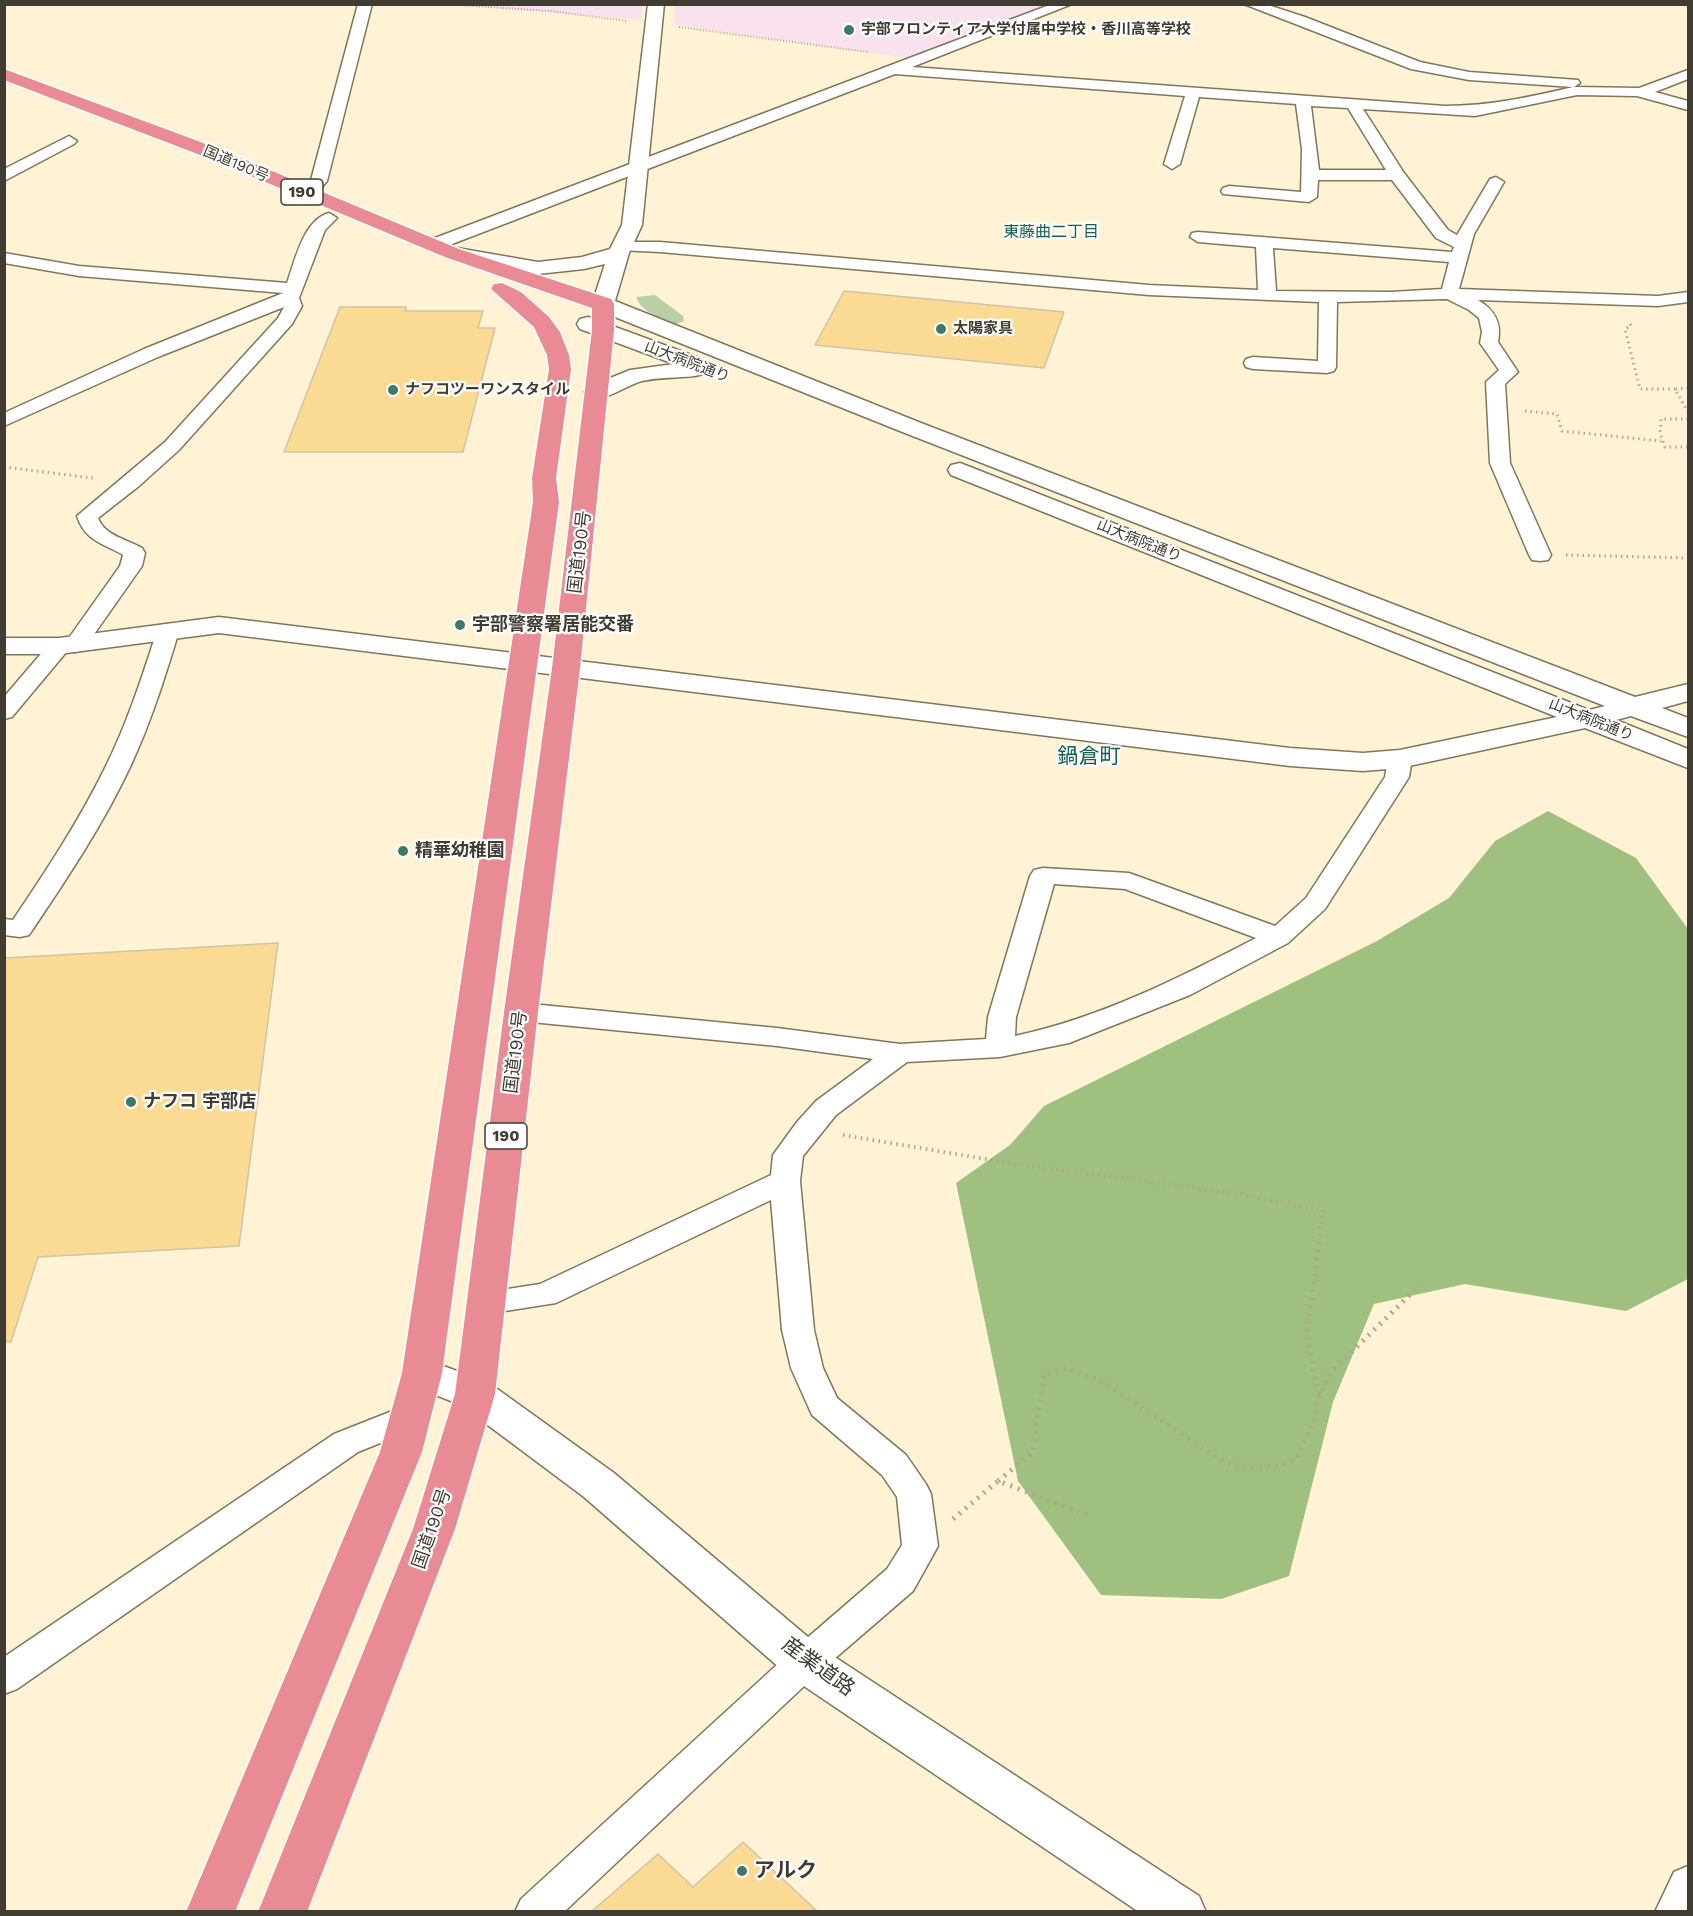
<!DOCTYPE html>
<meta charset="utf-8">
<style>
body{margin:0}
#map{position:relative;width:1693px;height:1916px;overflow:hidden;background:#fff2d5;font-family:"Work Sans",sans-serif}
canvas{display:block}
.frame{position:absolute;inset:0;border:6px solid #413c31;pointer-events:none}
</style>
<div id="map">
<canvas width="1693" height="1916"></canvas>
<div class="frame"></div>
</div>
<script>
const c = document.querySelector('canvas').getContext('2d');
c.lineJoin = 'round';
function fillPath(path, color) { c.fillStyle = color; c.fill(path, 'evenodd'); }
function strokePath(path, color, width, dash) { c.strokeStyle = color; c.lineWidth = width; c.lineCap = dash ? 'butt' : 'round'; c.setLineDash(dash || []); c.stroke(path); }
function drawText(font, color, halo, rows, align = 'center') {
  c.font = font + ' "Work Sans","Noto Sans JP",sans-serif'; c.lineWidth = 4.5; c.setLineDash([]); c.textBaseline = 'middle'; c.strokeStyle = halo; c.fillStyle = color; for (const [text, x, y, turn = 0] of rows) {
    c.save(); c.translate(x, y); c.rotate((+turn || 0) * Math.PI / 180); c.textAlign = isNaN(turn) ? turn : align; if (halo) c.strokeText(text, 0, 0); c.fillText(text, 0, 0); c.restore();
  }
}
fillPath(new Path2D(`
 M675,4H1041L1045,7L908,58L674,25Z
 M454,5H643L641,20Z`), '#f9e2ed');
fillPath(new Path2D(`
 M655,295L683,316L684,321L676,324C661,318 642,313 636,297Z`), '#bacfa7');
fillPath(new Path2D(`
 M1548,811L1636,858L1688,929V1279L1626,1311L1465,1284L1374,1304L1333,1402L1289,1576L1221,1599L1101,1595L1018,1481L956,1183L1010,1145L1044,1106L1377,941L1449,898L1495,841Z`), '#9fc07e');
const building = new Path2D(`
 M844,291L1064,312L1044,368L815,345Z
 M340,307H406L405,311H483L478,328H495L463,452H284Z
 M278,943L239,1246L38,1257L11,1342L4,1341V958Z
 M743,1842L817,1911H592L658,1854L693,1887Z`);
fillPath(building, '#fbdb93');
strokePath(building, '#d0c3a7', 1.5);
const minor = new Path2D(`
 M358,4H372L327,181L314,197H302L300,194L311,180Z
 M1052,4H1072L912,67L1445,106C1489,106 1530,97 1573,87L1469,80L1411,69L1244,4H1265L1305,17L1420,62L1469,72L1578,80L1580,83L1574,87L1639,88L1688,70V79L1655,92L1688,101V110L1637,96L1577,95L1475,116L1363,109L1404,173L1448,230L1457,235L1490,179L1496,177L1504,182L1474,234L1459,289L1658,296L1688,292V302L1658,306L1478,300C1495,310 1502,323 1498,342L1518,372L1505,384L1510,463L1551,555L1548,560L1540,561L1532,560L1529,555L1490,463L1486,382L1499,370L1480,343L1482,332L1479,318L1469,310L1447,299L1337,302L1336,367L1334,371L1327,373L1253,369L1246,367L1244,363L1246,359L1253,357L1318,361L1319,302L1149,295L660,252L617,250L614,246L617,242H660L1149,285L1258,290L1256,247L1198,242L1190,237L1192,233L1198,232L1452,252L1454,247L1436,238L1392,180H1318L1317,197L1309,202L1223,194L1221,191L1223,188L1229,186L1301,192L1302,149L1296,104L1199,97L1180,164L1172,169L1164,164L1185,96L895,74L439,249H427L424,245L427,241ZM1311,106L1348,108L1386,170H1319ZM1273,248L1449,262L1442,289L1391,292L1276,291Z
 M69,136L77,141L74,144L4,181V169Z
 M329,213L337,218L325,230L299,298L302,306L292,324L179,450L139,486L98,518C105,536 126,539 142,548L145,553L142,566L83,650L75,652L68,650L12,717L4,719V697L51,642L59,640L66,642L120,566L123,555C103,543 85,541 77,516L165,442L278,318L284,307L158,357L4,426V413L144,349L283,293L79,276L4,263V253L79,266L287,283C295,261 303,220 329,213Z
 M168,624L176,626L179,631C165,677 151,722 131,765C103,825 66,880 29,935L20,937L4,935V919L13,920C46,871 79,821 105,768C127,724 142,677 157,631L160,626Z
 M1400,752L1409,754L1412,759L1409,777L1325,909L1288,943L1190,995L1069,1043L1000,1057L907,1062L836,1115L803,1156L800,1181L814,1330L823,1368L837,1398L906,1455L926,1484L931,1494L938,1546L913,1591L818,1673L564,1912H515L521,1899L792,1651L887,1569L902,1545L897,1497L882,1475L812,1415L791,1368L782,1330L771,1200L556,1303L486,1314L475,1310L470,1302L475,1294L540,1284L771,1175L773,1155L797,1122L816,1101L873,1059L777,1046L521,1021L511,1018L507,1012L511,1006L521,1003L777,1028L900,1044L986,1039L988,1017L1030,876L1034,870L1043,868L1129,873L1275,926L1306,898L1385,777L1388,759L1391,754ZM1054,884L1125,889L1256,938C1179,978 1100,1018 1015,1036L1016,1017Z
 M410,1404L422,1408L427,1417L422,1426L358,1452L17,1689L4,1694V1657L334,1434Z
 M1688,1866V1912H1655L1674,1872Z`);
const tertiary = new Path2D(`
 M648,4H664L642,225L629,253L615,301L921,423L1635,697L1688,684V701L1662,708L1688,718V737L1631,716L1616,720L1688,749V768L1585,728L1400,768L1363,771L1290,766L219,633L59,654H4V638H59L219,617L1290,748L1363,753L1400,750L1557,717L951,475L948,470L951,465L960,463L1589,710L1605,706L905,433L595,309L592,304L605,264L584,269L538,274L450,258L447,254L450,250L457,248L538,262L582,257L610,249L622,225Z
 M588,317L697,357L700,363L706,369L703,374L695,376C678,378 659,377 642,381C624,386 607,402 588,397L584,392L588,387L630,370L674,364L580,329L577,324L580,319Z
 M422,1358L489,1383L614,1473L821,1648L1199,1896L1206,1912H1139L789,1676L584,1497L461,1405L408,1384L402,1373L408,1362Z`);
const trunk = new Path2D(`
 M4,69L222,150L459,249L611,299L614,304V330L580,668L538,1012L495,1394L455,1529L307,1912H258L413,1529L455,1394L504,1012L552,668L592,330V308L445,257L208,158L4,80Z
 M502,283L521,292L549,317L560,332L569,355L571,369L556,478L559,502L442,1373L422,1452L235,1912H186L380,1452L402,1373L533,502L532,478L549,369L547,355L534,327L491,289L494,284Z`);
strokePath(minor, '#81765c', 3);
strokePath(tertiary, '#81765c', 3);
strokePath(trunk, '#fff', 3);
strokePath(new Path2D(`
 M443,4L551,11L627,21
 M679,27L868,52`), '#b0a691', 2, [1, 2]);
strokePath(new Path2D(`
 M1630,324L1631,326L1625,329L1640,389H1675
 M1688,388L1675,389L1688,412
 M1525,411L1557,414L1562,431L1661,441
 M1688,419H1661L1660,433L1665,447H1688
 M4,467L93,478
 M1566,555L1688,558`), '#b0a691', 3, [1.5, 4]);
strokePath(new Path2D(`
 M843,1135L1008,1163L1233,1193L1323,1210L1321,1228`), '#b0a691', 4, [1.5, 4.5]);
strokePath(new Path2D(`
 M1320,1394L1313,1370L1307,1332L1321,1226
 M998,1481L1032,1453L1044,1374L1067,1368L1105,1383L1219,1459L1243,1468L1280,1466L1297,1458L1314,1419L1320,1394L1331,1372L1420,1285
 M953,1519L998,1481L1092,1517`), '#b0a691', 5, [2, 6]);
fillPath(minor, '#fff');
fillPath(tertiary, '#fff');
fillPath(trunk, '#e88b94');
for (const [x, y, r, color] of [
 [849,30,6,"#3d7964"],
 [941,329,6,"#3d7964"],
 [393,390,6,"#3d7964"],
 [460,625,6,"#3d7964"],
 [403,851,6,"#3d7964"],
 [131,1102,6,"#3d7964"],
 [742,1871,6,"#3d7964"]
]) { const dot = new Path2D(); dot.arc(x, y, r, 0, 2 * Math.PI); c.fillStyle = color; c.fill(dot); strokePath(dot, '#fff', 2); }
drawText('bold 15px', '#413c31', '#fff', [
 ["宇部フロンティア大学付属中学校・香川高等学校",861,30],
 ["太陽家具",953,329],
 ["ナフコツーワンスタイル",405,390]
], 'left');
drawText('15px', '#413c31', '#fff', [
 ["国道190号",236,164,23],
 ["山大病院通り",687,362,21],
 ["山大病院通り",1139,541,22],
 ["山大病院通り",1591,720,22]
]);
for (const [x, y, w] of [
 [302,192,42],
 [506,1136,42]
]) { const box = new Path2D(); box.roundRect(x - w / 2, y - 13, w, 26, 4.5); c.fillStyle = '#fff'; c.fill(box); strokePath(box, '#413c31', 1.5); }
drawText('bold 16px', '#413c31', null, [
 ["190",302,192],
 ["190",506,1136]
]);
drawText('16px', '#15614b', '#fff', [
 ["東藤曲二丁目",1051,232]
]);
drawText('18px', '#413c31', '#fff', [
 ["国道190号",580,552,-83],
 ["国道190号",516,1052,-83],
 ["国道190号",432,1529,-71]
]);
drawText('bold 18px', '#413c31', '#fff', [
 ["宇部警察署居能交番",472,625],
 ["精華幼稚園",415,851],
 ["ナフコ 宇部店",143,1102]
], 'left');
drawText('21px', '#15614b', '#fff', [
 ["鍋倉町",1089,757]
]);
drawText('21px', '#413c31', '#fff', [
 ["産業道路",818,1667,36]
]);
drawText('bold 21px', '#413c31', '#fff', [
 ["アルク",754,1871]
], 'left');
</script>
